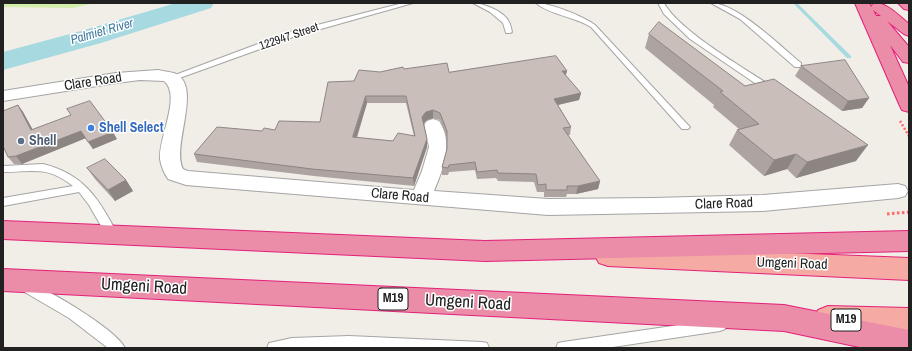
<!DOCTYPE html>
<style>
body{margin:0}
#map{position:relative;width:912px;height:351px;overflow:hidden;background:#f1ede7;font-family:"Archivo Narrow",sans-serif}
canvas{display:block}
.frame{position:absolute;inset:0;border:4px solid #212121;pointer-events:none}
</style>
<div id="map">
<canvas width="912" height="351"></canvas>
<div class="frame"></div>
</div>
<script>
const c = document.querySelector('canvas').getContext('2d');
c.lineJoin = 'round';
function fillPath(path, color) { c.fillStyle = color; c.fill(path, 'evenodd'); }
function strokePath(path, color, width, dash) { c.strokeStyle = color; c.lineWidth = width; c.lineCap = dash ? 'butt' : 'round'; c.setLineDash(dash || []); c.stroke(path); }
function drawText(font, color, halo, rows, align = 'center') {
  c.font = font + ' "Archivo Narrow",sans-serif'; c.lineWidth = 3; c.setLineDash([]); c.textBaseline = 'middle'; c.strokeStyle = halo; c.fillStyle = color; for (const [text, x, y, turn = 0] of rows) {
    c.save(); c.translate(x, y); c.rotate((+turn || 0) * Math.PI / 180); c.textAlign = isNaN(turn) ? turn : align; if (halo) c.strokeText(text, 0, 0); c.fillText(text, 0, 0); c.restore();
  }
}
fillPath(new Path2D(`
 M3,3H94L73,8L3,7Z`), '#d3edab');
fillPath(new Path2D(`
 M793,3H797L851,56V58H847Z`), '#a6dae0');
fillPath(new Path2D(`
 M176,3H214L211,8L101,43L3,70V52L81,31Z`), '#a6dae0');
const service = new Path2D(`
 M403,3H413L296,36L174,80H171L167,78L290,32Z
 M473,3C483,3 505,12 509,22C511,25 511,29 512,32L510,33H506L503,23L490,12Z
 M536,3C550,3 583,16 595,25L688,125L690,127L688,129H682L591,27C575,17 548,14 536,3Z
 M658,3H664C679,31 746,69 774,88L775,90L774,92H768L690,39L664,14Z
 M711,3C737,3 780,46 801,63V67H795L740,19Z
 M43,164C84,174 99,199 118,235L116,238L112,239L108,238L89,205L79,192L3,206V198L73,186C46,165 34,172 3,172V166Z
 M25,281C46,288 116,329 125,348H108L69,318L21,290L19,286L21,282Z
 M720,319L725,321L727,325L725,329L720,331L606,348H556L558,343L563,342Z
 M349,336L482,342L487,343L489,348H267L269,343L292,338Z`);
const minor = new Path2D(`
 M158,70C163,71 169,72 174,73C204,85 171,145 183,169L188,171L414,190L422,171L429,147L424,125L427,121L433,119L439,121C454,143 443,169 434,191L548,199L654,198L763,195L898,184L905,186L908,191L905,196L898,198L763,211L548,215L186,185L168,179C164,173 161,166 160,159C158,139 182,95 164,81L140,80L116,83L3,101V91L116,73Z`);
const trunk = new Path2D(`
 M608,246L909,258V280L608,266L599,263L595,256L599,249Z
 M828,306L909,308V334L828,332L818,328L814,319L818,310Z`);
const motorway = new Path2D(`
 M855,3H869L871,7L873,4C886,1 899,16 909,24V36L904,34L887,21L909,47V63L903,62L890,45L909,87V112L902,110L900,106ZM873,10L881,16H876Z
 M898,3H909V10L904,9Z
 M3,221L485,241L909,231V251L485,261L3,239Z
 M3,269L784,305L909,330V348H864L784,331L3,291Z`);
strokePath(service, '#a5a5a5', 2);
strokePath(minor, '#a5a5a5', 2);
strokePath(trunk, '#e32079', 2);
strokePath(motorway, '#e32079', 2);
strokePath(new Path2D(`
 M900,121L909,136`), '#ff6a6b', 2.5, [2, 2]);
strokePath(new Path2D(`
 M887,214L909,212`), '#ff6a6b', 3, [2.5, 2.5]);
fillPath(service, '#fff');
fillPath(minor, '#fff');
fillPath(trunk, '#f5aba3');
fillPath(motorway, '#eb8ca8');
fillPath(new Path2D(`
 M649,34L745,86L856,161L796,178L787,169L764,176L729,145L737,130L739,129L713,107L714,105L645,48Z
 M801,66L869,98L862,108L842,111L795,76Z
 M404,69L449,72L566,76L581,93L579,100L558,105L571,127L570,135H567L600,181L598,189L576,194H567L566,197H544V192H537L534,182L498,181L496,178L477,179L475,170L449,172L448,175H442V167L447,149V137L440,120L433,118L427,120L424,123L427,139V147L414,186L314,176L197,162L194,154L262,131L275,130L320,122L354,81L380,72ZM367,103H406L414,136L393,141L357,138Z
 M18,105L23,112L33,130L117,139L93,149L86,138L22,164H14L8,157Z
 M87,168L126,180L133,191L115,201L95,179Z`), '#ada3a0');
fillPath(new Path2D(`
 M562,71H567L565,78Z
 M581,93L579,100L553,106L554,99Z
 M366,96L367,103L354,145L353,137Z
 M869,98L862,108L842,111L848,101Z
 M18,105L23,112L37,138L31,130Z
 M433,110V118L427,120L423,124L422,117L426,112Z
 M81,131L86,138L22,164L16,156Z
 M113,132L117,139L93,149L88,142Z
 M427,139V147L414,186L413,178Z
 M868,145L856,161L796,178L807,162Z
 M796,154L787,169L764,176L774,160Z
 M126,180L133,191L115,201L108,190Z
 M600,181L598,189L576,194L578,186Z`), '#8d8582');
const building = new Path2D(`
 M659,22L745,86L774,79L868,145L807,162L796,154L774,160L737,130L759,124L720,92L723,91L649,34Z
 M556,56L567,71H562L581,93L554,99L571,127L563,128L600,181L578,186H567V190H546V184L538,185L536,174L498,173L497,170L477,172L475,162L449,165L448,168L442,167L447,149V131L440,113L433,110L426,112L422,117L427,139L413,178L312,169L194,154L217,127L262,131L264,128L275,130L279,121L320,122L328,82L354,81L359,70L380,72L403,67L404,69L447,63L449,72ZM366,96H406L415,136L398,133L393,141L353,137Z
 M845,60L869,98L848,101L801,66Z
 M90,101L113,132L88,142L81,131L16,156L8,157L3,146V111L18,105L31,130L71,115L67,109Z
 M105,159L126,180L108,190L87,168Z`);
fillPath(building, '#c9beba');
strokePath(building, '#8d8582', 1);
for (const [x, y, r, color] of [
 [91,128,4,"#3f7fe0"],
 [21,141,4,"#5c6f8a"]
]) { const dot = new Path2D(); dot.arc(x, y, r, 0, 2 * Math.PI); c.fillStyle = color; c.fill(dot); strokePath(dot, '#fff', 1.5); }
drawText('12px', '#212121', '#fff', [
 ["122947 Street",289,37,-19]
]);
drawText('italic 13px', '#40799c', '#fff', [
 ["Palmiet River",102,32,-16]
]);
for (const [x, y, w] of [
 [393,299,30],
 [846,320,30]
]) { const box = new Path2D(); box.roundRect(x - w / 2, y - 11, w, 22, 3); c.fillStyle = '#fff'; c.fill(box); strokePath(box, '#212121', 1); }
drawText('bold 13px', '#212121', null, [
 ["M19",393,299],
 ["M19",846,320]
]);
drawText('14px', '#212121', '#fff', [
 ["Clare Road",93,82,-9],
 ["Clare Road",400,196,5],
 ["Clare Road",724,204,-2],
 ["Umgeni Road",792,264,2]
]);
drawText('bold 14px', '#366cbe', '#fff', [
 ["Shell Select",99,128]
], 'left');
drawText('bold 14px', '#4e5e75', '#fff', [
 ["Shell",29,141]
], 'left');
drawText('17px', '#212121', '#fff', [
 ["Umgeni Road",144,287,3],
 ["Umgeni Road",468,303,3]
]);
</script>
